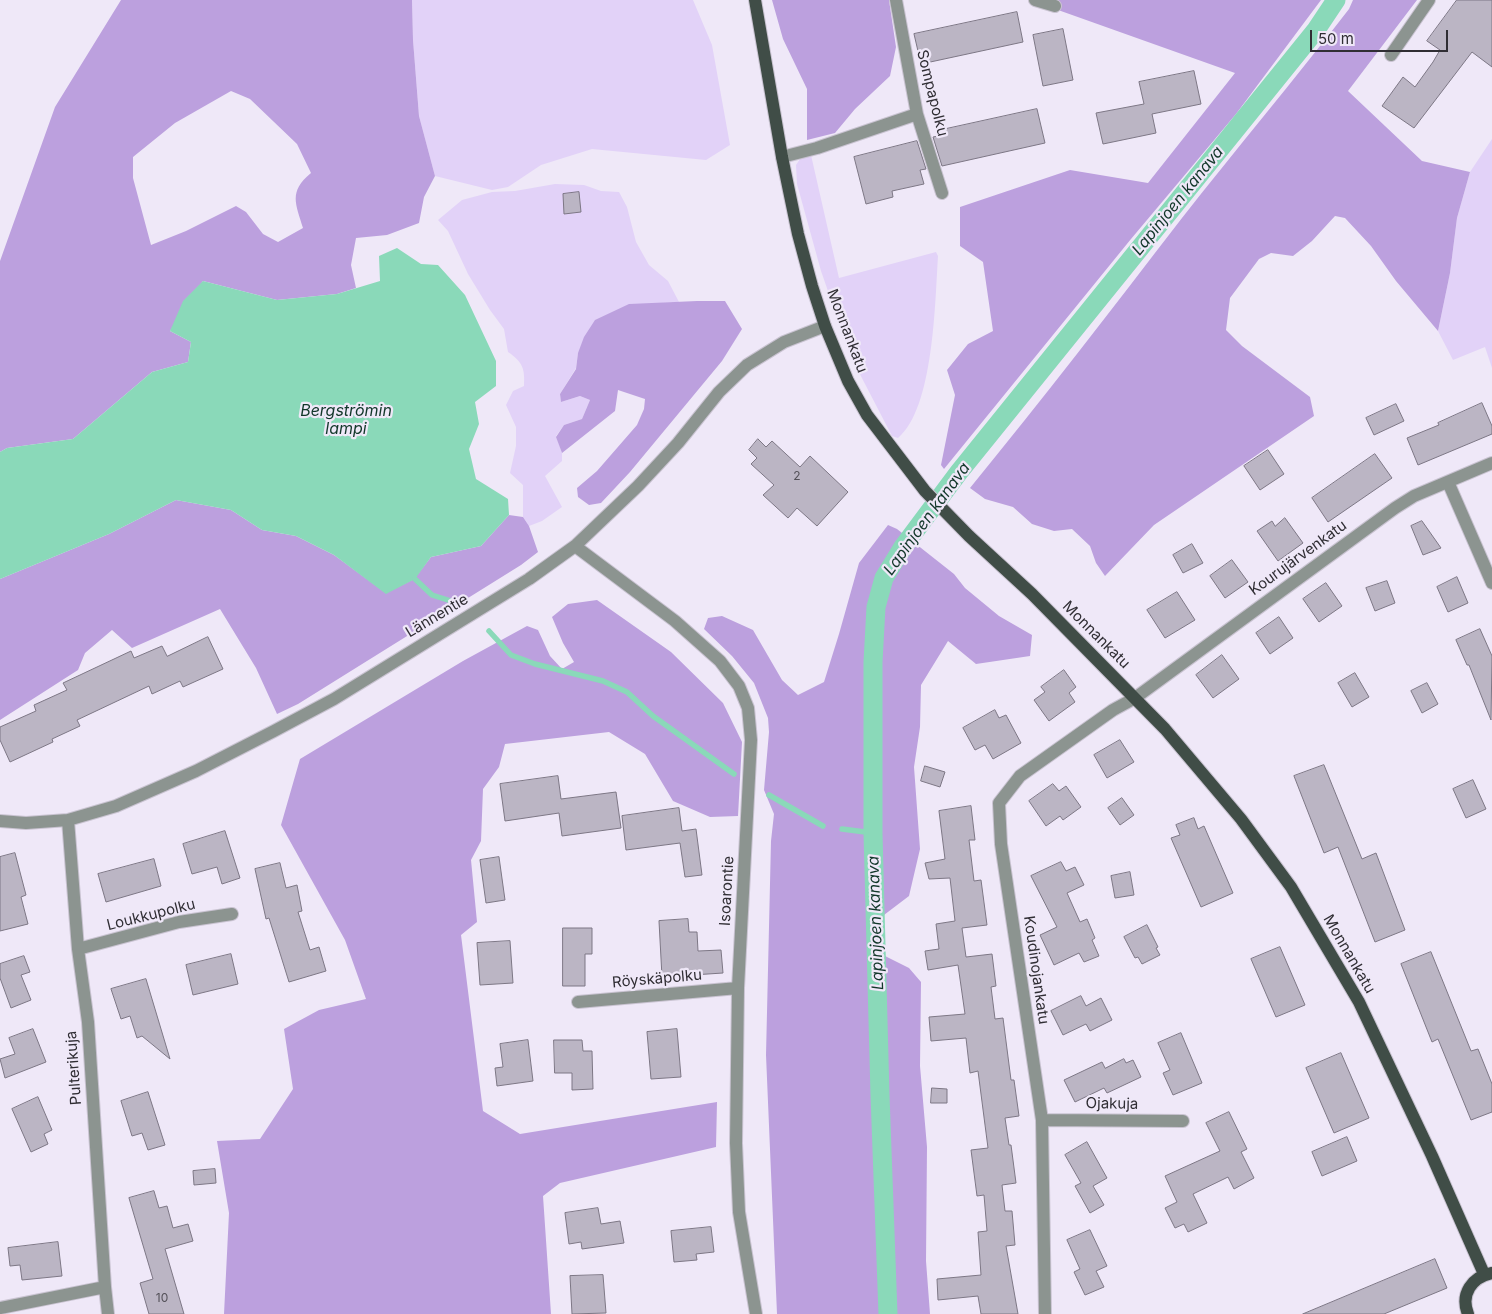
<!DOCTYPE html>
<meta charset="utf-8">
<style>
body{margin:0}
#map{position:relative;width:1492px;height:1314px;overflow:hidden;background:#efe8f8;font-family:Inter,sans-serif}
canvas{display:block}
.scale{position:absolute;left:1310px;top:30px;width:138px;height:22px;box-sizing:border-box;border:2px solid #302e34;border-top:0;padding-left:6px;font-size:15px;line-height:18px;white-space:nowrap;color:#302e34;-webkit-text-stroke:4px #efe8f8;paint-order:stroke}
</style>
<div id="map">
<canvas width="1492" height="1314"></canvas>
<div class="scale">50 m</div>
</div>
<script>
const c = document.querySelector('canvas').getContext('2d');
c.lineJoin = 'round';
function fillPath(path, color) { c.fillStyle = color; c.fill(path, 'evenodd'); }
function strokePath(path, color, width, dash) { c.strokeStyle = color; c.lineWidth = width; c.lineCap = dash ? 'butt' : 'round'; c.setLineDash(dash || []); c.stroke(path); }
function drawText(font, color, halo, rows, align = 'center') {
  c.font = font + ' Inter,sans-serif'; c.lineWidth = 4.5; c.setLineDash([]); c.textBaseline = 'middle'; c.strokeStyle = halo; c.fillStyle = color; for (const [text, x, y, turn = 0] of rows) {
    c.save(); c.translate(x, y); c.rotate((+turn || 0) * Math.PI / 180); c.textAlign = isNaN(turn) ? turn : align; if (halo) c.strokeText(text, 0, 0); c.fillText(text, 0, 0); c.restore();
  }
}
fillPath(new Path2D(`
 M412,0H693L712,45L730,145L706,160L592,149L541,165L508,187L492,190L435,176L419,116L413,40Z
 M1492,139V368L1485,347L1453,360L1438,331L1450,273L1457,218L1470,172Z
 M811,155L839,278L936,252L938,256C935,302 934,408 898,438L892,436L851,357L821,271L797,184L796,165L800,159Z
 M555,184L584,185L601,191L619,192L627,207L636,242L649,265L668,281L679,302L660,303L578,353L576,368L560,394L561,402L580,396L590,400L582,419L564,425L556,436L562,453V461L545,476L562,507L542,521L529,526L523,517V485L510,473L516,446V427L506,405L513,391L524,386C525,369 523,362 508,352L504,329L490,310L468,274L448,231L438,220L462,200L492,192L515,191Z`), '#e2d2f8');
fillPath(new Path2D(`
 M121,0H412L413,40L419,116L435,176L424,197L419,223L387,235L356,238L351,265L356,288L337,294L277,300L203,281L170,331L191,342L188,362L152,372L73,439L7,448L0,452V261L55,107ZM231,91L250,99L297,144L311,173C288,192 296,204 303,228L278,242L263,234L246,212L236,206L186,231L151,245L133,178V157L175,123Z
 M772,0H889L896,47L890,76L855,109L835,133L807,140V89L783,39Z
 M1030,0H1321L1236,114L1131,239L944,469L941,465L955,395L947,370L968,344L993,331L983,262L960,246V207L1070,170L1148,183L1235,73Z
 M1353,0H1417L1348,91L1422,161L1470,172L1457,218L1450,273L1438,331L1396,281L1371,246L1345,218L1335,216L1312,241L1293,256L1271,253L1259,259L1230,298L1226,330L1242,346L1310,397L1314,416L1154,525L1105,576L1096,563L1090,546L1072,529L1054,531L1032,524L1013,507L985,499L970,488C1042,400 1112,309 1182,218C1237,148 1295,79 1349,9Z
 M697,301H725L742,329L722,361L630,472L601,503L589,505L578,497L577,488L597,471L637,425L644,409L645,399L618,390L615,411L562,453L556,437L564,425L582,419L590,400L580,396L561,402L560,394L576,369L578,353L584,337L595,320L629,304Z
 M176,500L231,510L262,530L296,536L334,555L386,593L414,579L431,557L481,546L509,515L523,517L529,526L538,552L521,565L298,704L277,714L256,668L220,609L132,648L112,630L85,653L78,670L0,720V579L109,534Z
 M888,525L897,529L954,574L965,588L999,616L1032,635L1030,656L976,664L948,641L921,685L920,727L914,767L920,849L909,896L880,918L877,952L909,968L921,982L920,1066L927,1147L926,1261L930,1314H777L766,1055L771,841L774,814L764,790L769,732L768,718L754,683L732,656L704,629L708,618L722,616L753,630L782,680L798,695L824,682L839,634L859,563Z
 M597,600L671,652L723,703L742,742L738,816L710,817L673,801L645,754L609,732L505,744L499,767L483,789L481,841L471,860L477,922L461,935L483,1111L520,1134L717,1102L716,1147L560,1183L543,1196L551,1314H224L229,1213L217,1141L260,1139L293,1089L284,1029L319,1010L366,999L345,940L281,825L300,759L463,661L527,626L538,630L550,656L562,669L574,662L563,643L552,617L568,604Z`), '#bca0de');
fillPath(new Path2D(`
 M397,248L421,264L438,265L465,295L496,361V386L475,402L479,424L469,449L476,479L508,499L509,515L481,546L431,557L415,579L386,594L334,555L296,536L262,530L231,510L176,500L109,534L0,579V452L7,448L73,439L152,372L188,362L191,342L170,331L183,301L203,281L277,300L337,294L380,281L379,256Z`), '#8ad9b9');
strokePath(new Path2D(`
 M415,579L432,595L451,601
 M489,631L511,655L535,664L603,681L627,692L653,716L734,774
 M769,795L823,826
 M842,829L873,833`), '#8ad9b9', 5.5);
strokePath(new Path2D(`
 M888,1314L880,1095L873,833V662L876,607L884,578L903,547L959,472L1316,30L1336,0`), '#8ad9b9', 19);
const building = new Path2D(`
 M1457,0H1492V67L1472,52L1414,128L1382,106L1403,77L1415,87L1433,62L1440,50L1427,41Z
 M1017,12L1023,42L921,64L914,34Z
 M1063,29L1073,80L1043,86L1033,35Z
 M1194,71L1201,104L1152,114L1156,133L1103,144L1096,113L1144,104L1139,82Z
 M1037,109L1045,143L942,166L933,137L938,136L937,131Z
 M917,141L926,169L920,170L924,184L892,191L893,197L866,204L854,157Z
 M579,192L581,212L564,214L563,194Z
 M1482,403L1492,426V434L1418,465L1407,438L1439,425L1438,423Z
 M1396,404L1404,421L1374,435L1366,418Z
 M758,439L766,447L772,441L800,467L810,456L848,492L817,526L797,508L788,518L763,495L774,485L751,464L757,458L749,450Z
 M1268,450L1284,474L1260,490L1244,466Z
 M1375,454L1392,478L1328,522L1312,498Z
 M1285,518L1303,543L1278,561L1257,531L1272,521L1275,526Z
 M1422,521L1441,548L1423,555L1411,526Z
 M1192,544L1203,563L1183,573L1173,555Z
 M1232,560L1248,582L1225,598L1210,576Z
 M1457,577L1468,603L1448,612L1437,587Z
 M1387,581L1395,603L1375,611L1366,588Z
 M1326,583L1342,606L1319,622L1303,599Z
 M1177,592L1195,620L1165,638L1147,610Z
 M1279,617L1293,638L1270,654L1256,633Z
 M1480,629L1492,656L1491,720L1469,665H1467L1456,640Z
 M208,637L223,669L183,687L180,681L152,694L149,686L77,720L80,726L52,739L53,742L10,762L0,740V727L36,711L34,705L67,690L63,683L131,651L134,658L162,646L167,656Z
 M1222,655L1239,679L1213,698L1196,675Z
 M1064,670L1076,687L1069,693L1075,702L1049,721L1034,700L1045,692L1041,687Z
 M1355,673L1369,697L1352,707L1338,683Z
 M1427,683L1438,704L1422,713L1411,691Z
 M995,710L999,718L1006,715L1021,743L993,759L985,745L975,750L963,728Z
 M1120,740L1134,762L1107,778L1094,755Z
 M1324,765L1362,859L1376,853L1405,930L1375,942L1338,847L1324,853L1294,776Z
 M925,766L945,772L940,787L921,781Z
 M558,776L561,799L616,792L621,828L562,836L559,813L505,821L500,784Z
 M1473,780L1486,809L1466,818L1453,789Z
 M1053,784L1059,791L1066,786L1081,807L1063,820L1060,816L1046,826L1029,801Z
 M1122,798L1134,815L1120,825L1108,808Z
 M971,806L975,840H969L974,881L981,880L987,925L962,928L966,957L992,954L996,986L991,987L995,1019L1003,1018L1011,1080H1014L1019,1116L1005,1118L1009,1145H1011L1016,1183L1002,1185L1005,1211H1012L1015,1245L1006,1246L1018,1314H981L978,1296L938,1300L937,1279L981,1275L978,1232L987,1231L984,1195L977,1196L971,1150L988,1148L978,1071L970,1073L966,1038L931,1041L929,1017L965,1014L958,965L928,970L925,951L939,949L936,924L955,921L950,878L929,879L925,863L945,859L939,811Z
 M679,808L682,831L696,829L702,875L685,877L680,843L626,850L622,816Z
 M1194,818L1198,829L1204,826L1233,893L1201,907L1171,838L1180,835L1176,825Z
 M225,831L240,878L222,884L217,867L192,874L183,844Z
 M15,853L26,895L21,897L28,924L0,931V857Z
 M499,857L505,900L486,903L480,860Z
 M154,859L161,886L106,902L98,874Z
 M1061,862L1066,871L1075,867L1084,885L1067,893L1080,922L1087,919L1095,938L1092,940L1099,956L1084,962L1079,953L1054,965L1040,935L1057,927L1031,876Z
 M280,863L286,888L297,885L302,911L298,912L310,950L319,947L326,971L289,982L269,918L266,919L255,869Z
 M1130,872L1134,895L1115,898L1111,876Z
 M688,919L689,932H697L698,951L721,950L723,973L662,977L659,921Z
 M1147,925L1158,947L1156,948L1160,955L1142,964L1138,957L1135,958L1124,937Z
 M563,928H592V954H585V986H563Z
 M510,941L513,983L480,985L477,943Z
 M1280,947L1305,1005L1276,1017L1251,959Z
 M1431,952L1471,1051L1478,1049L1492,1084V1112L1471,1120L1438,1039L1432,1042L1401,964Z
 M231,954L238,984L193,995L186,965Z
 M24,956L30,972L21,975L31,1000L11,1008L0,978V964Z
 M146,979L170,1059L142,1036L137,1038L130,1016L121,1019L111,989Z
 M1081,996L1086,1006L1101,998L1112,1020L1090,1031L1086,1024L1063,1035L1051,1011Z
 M33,1029L46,1062L5,1078L0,1059L15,1054L9,1038Z
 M677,1029L681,1077L651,1079L647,1032Z
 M1181,1033L1202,1083L1173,1095L1163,1073L1170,1070L1158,1043Z
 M528,1040L533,1081L497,1086L495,1068L503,1067L500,1044Z
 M554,1040H582L583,1051H592L593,1089L572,1090V1073H555Z
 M1341,1053L1369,1118L1334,1133L1306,1068Z
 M1124,1059L1126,1063L1133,1060L1141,1077L1107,1093L1104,1088L1075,1102L1064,1080L1102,1062L1105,1068Z
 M932,1088L947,1089V1103H931Z
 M148,1092L165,1145L148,1150L142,1133L132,1136L121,1101Z
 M38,1097L52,1130L44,1134L48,1144L31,1152L12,1109Z
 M1229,1112L1247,1149L1241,1152L1254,1178L1234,1189L1228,1177L1193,1194L1207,1223L1188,1232L1184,1224L1175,1228L1165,1208L1177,1202L1165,1176L1220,1151L1206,1123Z
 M1347,1137L1357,1161L1322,1176L1312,1152Z
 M1087,1142L1107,1178L1093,1186L1104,1205L1090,1213L1075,1186L1081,1183L1065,1155Z
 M215,1169L216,1183L194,1185L193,1171Z
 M154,1191L159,1208L167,1206L173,1228L188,1224L193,1241L165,1249L184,1314H149L140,1283L153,1279L129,1198Z
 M598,1208L601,1224L620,1221L624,1243L582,1249L581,1242L569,1244L565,1213Z
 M711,1227L714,1252L696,1254L697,1260L674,1262L671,1231Z
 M1090,1230L1107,1266L1096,1271L1104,1287L1085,1295L1074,1272L1080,1269L1067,1240Z
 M58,1242L62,1276L22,1280L20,1265L10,1266L8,1248Z
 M1435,1259L1447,1288L1384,1314H1303Z
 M603,1275L606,1313L572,1314L570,1276Z`);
fillPath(building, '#bbb5c4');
strokePath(building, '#7d7785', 1);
const minor = new Path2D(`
 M896,0L917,114L942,193
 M1035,0L1055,6
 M1391,55L1429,0
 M782,157L817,148L917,114
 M1448,482L1492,583
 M575,546L675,621L720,661L739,686L748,708L751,740L738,988L736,1143L739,1212L756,1314
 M68,820L78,949L88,1022L105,1287L108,1314
 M0,821L26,823L68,820L116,806L196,771L274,731L334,699L529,579L575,546L638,486L678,443L719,392L747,365L784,342L825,326
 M78,949L179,922L232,914
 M578,1002L738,988
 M1042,1120L1183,1121
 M0,1308L105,1287
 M1045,1314L1042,1120L1001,844L999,803L1020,776L1113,710L1135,698L1395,508L1414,496L1492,463`);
const major = new Path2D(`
 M755,0L782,157L798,234L812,286L825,326L848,381L867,415L925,491L969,536L1032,594L1165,729L1241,819L1291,887L1359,1002L1432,1156L1484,1274
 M1468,1314C1460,1294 1472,1277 1492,1273`);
strokePath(minor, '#c9c3d1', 14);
strokePath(major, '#c9c3d1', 14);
strokePath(minor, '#8c9490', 12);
strokePath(major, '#404d47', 12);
drawText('12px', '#535058', null, [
 ["2",797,476],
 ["10",162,1298]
]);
drawText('15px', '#302e34', '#efe8f8', [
 ["Sompapolku",932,93,76],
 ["Monnankatu",847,331,69],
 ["Kourujärvenkatu",1298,558,-36],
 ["Lännentie",437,616,-31],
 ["Monnankatu",1096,635,45],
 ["Isoarontie",727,891,-87],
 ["Loukkupolku",151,915,-14],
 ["Monnankatu",1349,954,60],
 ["Koudinojankatu",1036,970,82],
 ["Röyskäpolku",657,979,-5],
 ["Pulterikuja",74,1068,-94],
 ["Ojakuja",1112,1104,1]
]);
drawText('italic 16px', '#12372a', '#efe8f8', [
 ["Lapinjoen kanava",1178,201,-51],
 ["Bergströmin",346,411],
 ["lampi",346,429],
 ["Lapinjoen kanava",927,519,-54],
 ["Lapinjoen kanava",876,923,-92]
]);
</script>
